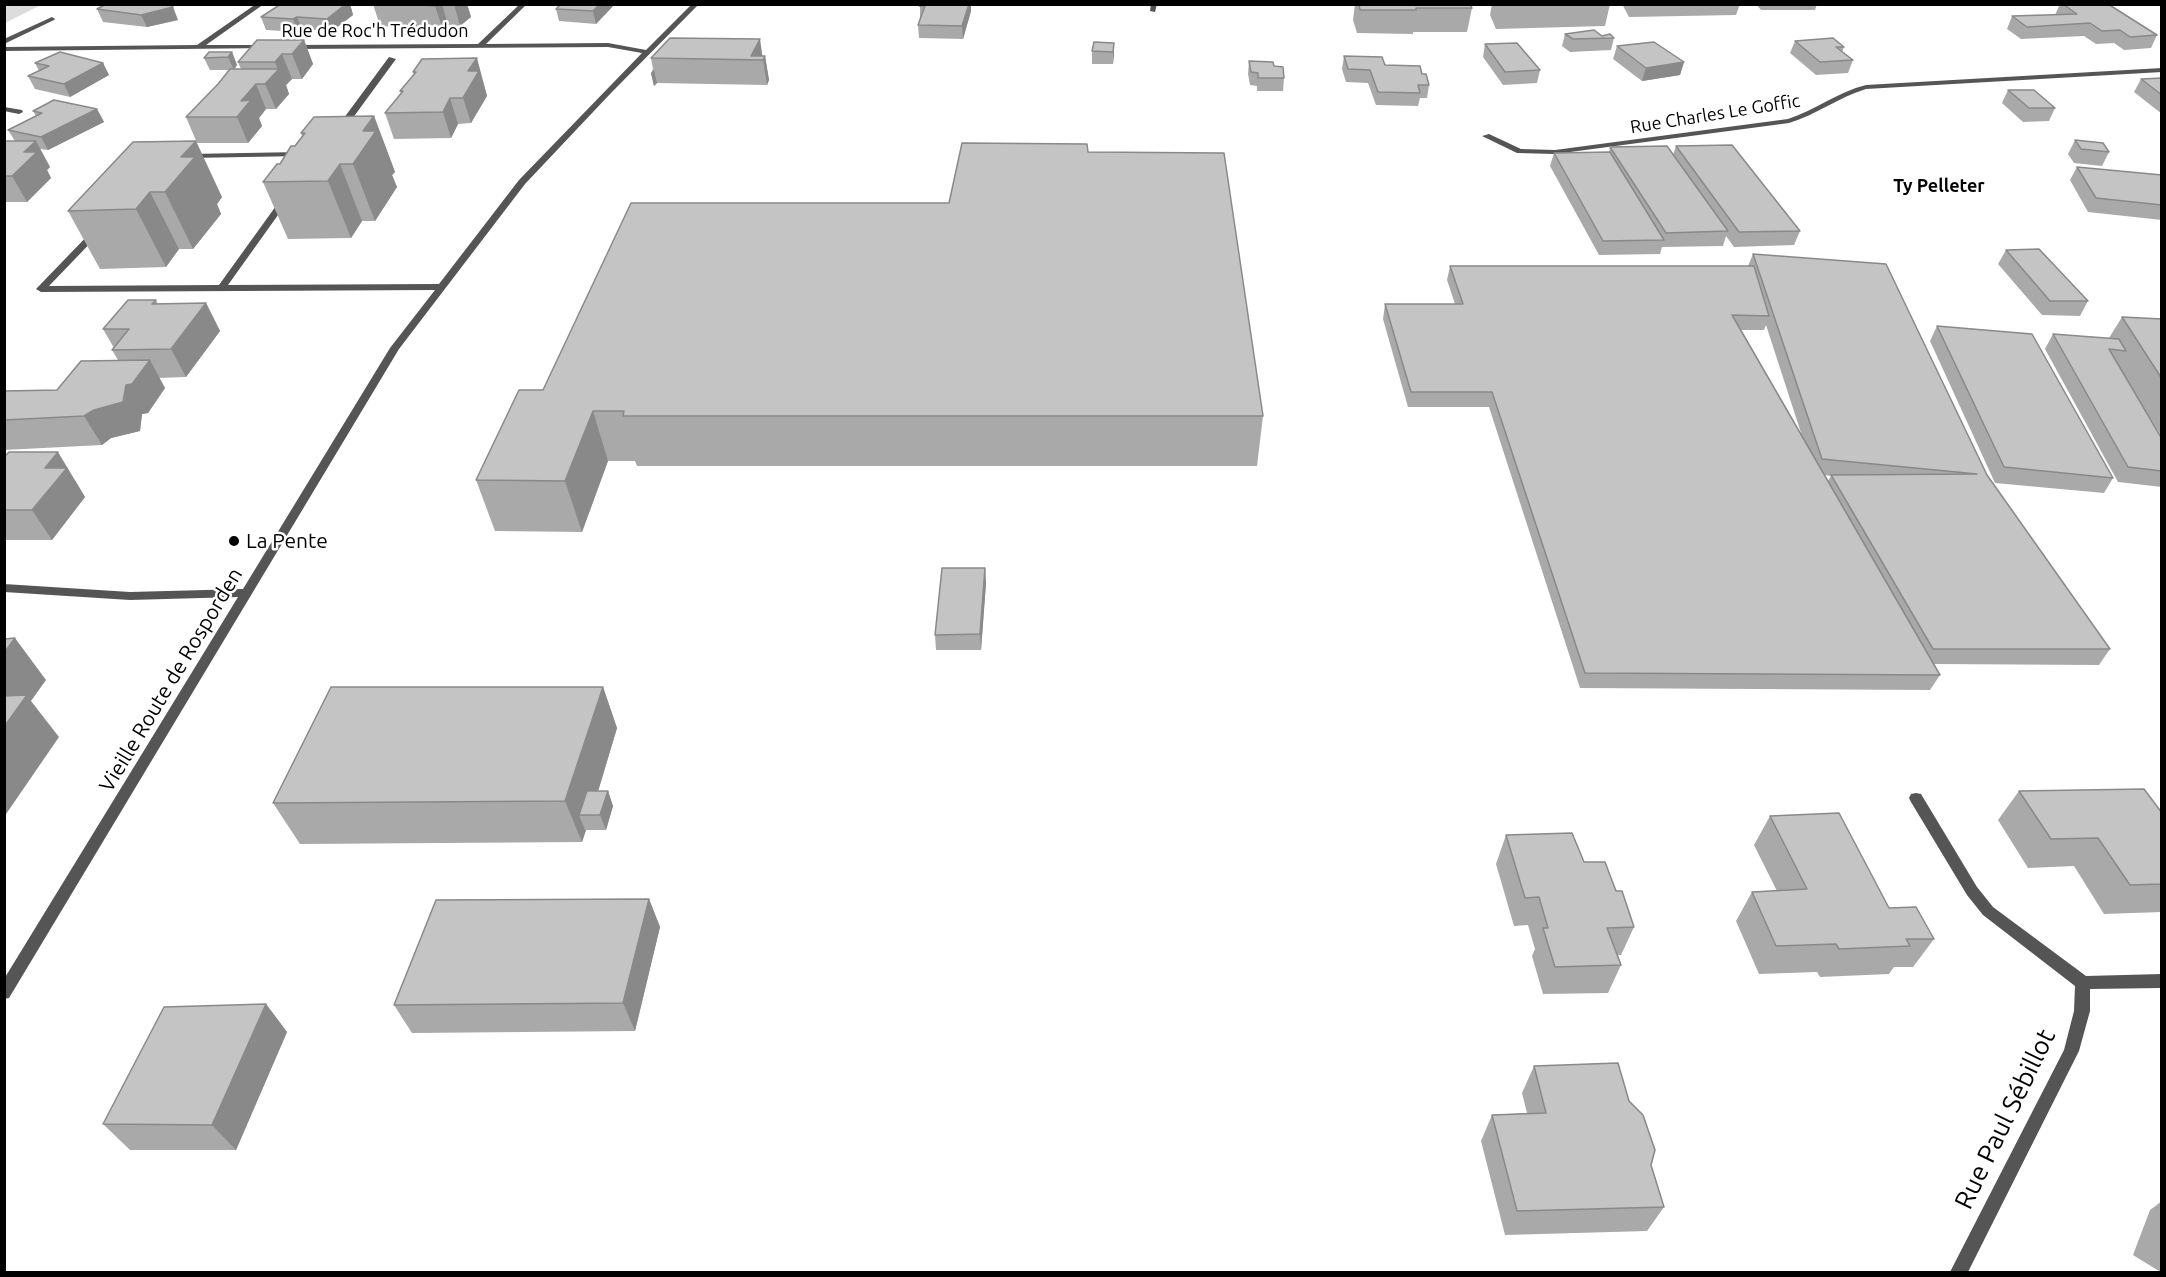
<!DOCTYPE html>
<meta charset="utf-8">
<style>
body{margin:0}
#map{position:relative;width:2166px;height:1277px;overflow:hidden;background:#fff;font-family:Ubuntu,sans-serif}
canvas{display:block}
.frame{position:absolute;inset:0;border:6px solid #000;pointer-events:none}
</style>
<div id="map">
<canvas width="2166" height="1277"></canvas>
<div class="frame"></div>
</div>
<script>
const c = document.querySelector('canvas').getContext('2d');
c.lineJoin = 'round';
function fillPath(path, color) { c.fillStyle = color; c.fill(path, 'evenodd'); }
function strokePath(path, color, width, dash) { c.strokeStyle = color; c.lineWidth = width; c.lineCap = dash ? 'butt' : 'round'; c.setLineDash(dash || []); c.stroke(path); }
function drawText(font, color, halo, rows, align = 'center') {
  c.font = font + ' Ubuntu,sans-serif'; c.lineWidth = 5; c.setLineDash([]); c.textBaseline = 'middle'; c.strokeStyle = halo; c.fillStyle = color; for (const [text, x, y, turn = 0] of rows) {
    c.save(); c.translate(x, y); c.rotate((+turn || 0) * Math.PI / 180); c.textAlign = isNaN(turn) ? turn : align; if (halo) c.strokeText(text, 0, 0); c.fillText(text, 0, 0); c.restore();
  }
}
fillPath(new Path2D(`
 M5,4H41V5L5,23Z`), '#dcdcdc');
fillPath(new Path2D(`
 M4,107L22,110L23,112L19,114L4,111Z`), '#555');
fillPath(new Path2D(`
 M256,4H264L206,45H267L271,47L269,48L4,51V47L197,45Z
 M520,4H527L486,44L608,43L646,50L692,4H699L611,93L525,184L399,349L9,998L4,999V979L238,597L130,600L4,592V584L130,592L243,589L390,348L435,290L41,292L36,289L93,230H99V234L49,286L219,285L281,199H284L288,201L228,285L439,284L519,180L642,53L608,47L290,49L286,47L290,45L478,44Z
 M1151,4H1157L1155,12L1150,11Z
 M52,17L55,19L54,20L4,44V39Z
 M389,57L396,59L344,130H338V126Z
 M2162,68V72L1866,89C1839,97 1816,115 1789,123L1555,154L1517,153L1482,136L1489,134L1521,149L1555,150L1788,119C1815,110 1838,92 1866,85Z
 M300,152H303V156L189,158L185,156L189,154Z
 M1916,793L1921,794L1977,887L1993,907L2086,976L2162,974V988L2090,989V1011L2079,1051L1968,1272H1950L2064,1050L2074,1011L2075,986L1983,915L1967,895L1911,802L1909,798L1911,794Z`), '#555');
fillPath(new Path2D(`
 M281,4H350L353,15L332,31L302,29L298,32L266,30L261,17Z
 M373,4H467L471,17L460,26L448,25L443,30L380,26Z
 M561,4H615L596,24L559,21L556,9Z
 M920,4H971V11L963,39L919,38L918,25L920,18Z
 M1355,4H1470L1472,8L1467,32H1413V34L1357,33L1353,20Z
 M1492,4H1610L1605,26L1496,29L1490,15Z
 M1622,4H1740L1736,15L1629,17Z
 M1756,4H1817L1815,10H1761Z
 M2060,4H2108L2157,35L2151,48L2124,50L2114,43L2096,44L2084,36L2021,39L2007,29L2012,16L2055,15Z
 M97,9L178,20L147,27L103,22Z
 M1565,34L1602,36L1614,38L1611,50L1570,52L1562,46Z
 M304,40L313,64L302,79H292L286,85L289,94L276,109H266L259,118L262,126L248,143H197L186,117L218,84L229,70H210L204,58L232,52L237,65L234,69H241L238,62Z
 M1795,41L1844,47L1842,52L1853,60L1848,73L1816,75L1790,53Z
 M1114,43L1113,64H1092V51Z
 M1485,44L1540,70L1537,83L1503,85L1483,57Z
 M1617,46L1684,62L1680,75L1642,81L1613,59Z
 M765,56L769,80L767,85L657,83L654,86L651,73L653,69L651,58Z
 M1344,56L1422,74L1429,85L1427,98H1420L1418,106L1376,105L1368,83L1346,82L1342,69Z
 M1249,61L1274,66L1284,78L1283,91H1257V86L1250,85L1248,74Z
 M35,63H103L109,75L70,97L35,89L28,76L39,71Z
 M413,72L484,83V85L487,96L471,123L458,124L451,138L394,139L385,113L401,93L400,91L414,75Z
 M2162,78V114L2134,92L2141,79Z
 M2008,90L2055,108L2049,121L2023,122L2002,103Z
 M97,109L104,122L48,150L40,149L50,167L47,170L51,178L27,202H4V141H15L8,130L36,116L33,111Z
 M374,116L395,172L392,175L397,187L375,221H362L351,238L288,239L263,182L280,164L302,136L301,133Z
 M2075,140L2109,152L2102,166L2074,163L2068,154Z
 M133,142L222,197L217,204L221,214L193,249H179L166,267L100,269L68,211Z
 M1676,146L1800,231L1794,245L1734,247L1726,236L1723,246L1662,247L1660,254L1599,255L1550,166L1554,153L1609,152L1610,147L1673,155Z
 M1088,152L1263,416L1257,466H637L635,461H608L582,532L495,531L476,480L543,390L949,203Z
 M2077,167L2162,175V220L2088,212L2070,180Z
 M2006,250L2088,301L2080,316L2042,315L1998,264Z
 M1753,254L1987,475L2110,649L2099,665L1934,664L1940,675L1930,690L1580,688L1489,407H1408L1383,319L1385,304H1455L1447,280L1450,266H1748ZM1766,325L1803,439L1740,330H1764ZM1824,475L1831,476L1828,481Z
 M156,300L158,304L206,303L220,331L186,377L159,378L165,388L148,413L142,414L140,431L111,438L102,445L4,450V391L57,390L118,360L112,350L114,348L103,329Z
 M2122,317L2162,319V437L2135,393L2162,439V487L2118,482L2045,349L2053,334L2109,338Z
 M1937,326L2113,478L2104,493L1995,483L1930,341Z
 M4,457L76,481V482L85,497L52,540H4Z
 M985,568L986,583L981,650H936L935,635Z
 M603,687L617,728L598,791H608L613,806L606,830H586L582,842L300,844L273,803Z
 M2019,791L2162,813V912L2104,914L2074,866L2028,868L1998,820Z
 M1770,816L1889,908L1934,939L1913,967H1894L1889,974L1820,977L1817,972L1759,974L1736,921L1752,892L1777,891L1754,845Z
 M1506,835L1584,862L1616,891L1634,927L1621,955H1618L1621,965L1608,993L1543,994L1532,956L1535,949L1528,925L1514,926L1496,864Z
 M649,899L660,927L635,1031L412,1033L394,1005Z
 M266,1004L287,1032L236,1150H130L103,1124Z
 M1534,1066L1629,1101L1651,1165L1664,1207L1647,1231L1505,1235L1481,1141L1492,1115L1527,1113L1522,1093Z
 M2162,1201V1272H2158L2159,1271L2133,1255L2150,1210Z`), '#a9a9a9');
fillPath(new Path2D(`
 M346,4H350L353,15L332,31L327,19Z
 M437,4H442L448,25L443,30L435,6Z
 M454,4H467L471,17L460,26Z
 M600,4H615L596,24L593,11Z
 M969,4H971V11L963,39L962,26Z
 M173,7L178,20L147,27L141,15Z
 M297,17L302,29L298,32L293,19Z
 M760,39L763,60L765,56L769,80L767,85L763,60L751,56Z
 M304,40L313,64L302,79L292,54Z
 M1114,43V55L1113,64V52Z
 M232,52L237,65L234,70L228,57Z
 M282,54L292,79L286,85L289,94L276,109L265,84L278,70L275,62Z
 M477,58L487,96L471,123L463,98L468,71Z
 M1684,62L1680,75L1642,81L1646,68Z
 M103,63L109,75L70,97L64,84Z
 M654,70L657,83L654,86L651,73Z
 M256,84L266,109L259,118L262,126L248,143L237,117L241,101Z
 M450,98L458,124L451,138L443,112Z
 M97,109L104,122L48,150L41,137Z
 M374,116L395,172L392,175L397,187L375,221L353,164L363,131Z
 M36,141L50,167L47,170L51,178L27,202L12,176L24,152Z
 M196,141L222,197L217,204L221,214L193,249L165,192L181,157Z
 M340,164L362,221L351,238L328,181Z
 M150,192L179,249L166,267L136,209Z
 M206,303L220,331L186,377L171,349Z
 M150,360L165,388L148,413L142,414L140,431L111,438L102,445L84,416L126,385Z
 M593,411L608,461L582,532L565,481Z
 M58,452L85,497L52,540L32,510L45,468Z
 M985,568L986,583L981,650L980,634Z
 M15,638L46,680L31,701L59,737L4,817V653Z
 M603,687L617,728L591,815H579L585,830H586L582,842L565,801Z
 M608,791L613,806L606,830L600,815Z
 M649,899L660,927L635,1031L623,1003Z
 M266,1004L287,1032L236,1150L212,1125Z`), '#898989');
const building = new Path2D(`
 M106,4H170L173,7L141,15L97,9Z
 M281,4H346L327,19L297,17L293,19L261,17Z
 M407,4H437L435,6Z
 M561,4H600L593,11L556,9Z
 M920,4H969L962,26L918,25L925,6H919Z
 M1359,4H1470L1472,8H1416V10H1360Z
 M2063,4H2108L2157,35L2130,37L2120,30L2102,31L2090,23L2027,27L2012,16L2077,14Z
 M1594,30L1602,36L1610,34L1614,38L1573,39L1565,34Z
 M670,38L760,39L751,56H765L763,60L651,58Z
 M1833,38L1844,47H1836L1853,60L1820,62L1795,41Z
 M257,40H304L292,54H282L275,62H238Z
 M1094,42L1114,43L1113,52L1092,51Z
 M1654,42L1684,62L1646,68L1617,46Z
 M1517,43L1540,70L1505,72L1485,44Z
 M60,52L103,63L64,84L28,76L49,66L35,63Z
 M209,52H232L228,57L204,58Z
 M1344,56L1382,57L1385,65L1420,66L1422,74H1426L1429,85H1418L1420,93L1378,92L1370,70L1348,69Z
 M477,58L468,71H479L463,98H450L443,112L385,113L403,91H400L416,72H413L422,59Z
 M1249,61L1273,62L1274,66L1283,67L1284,78H1258V73L1251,72Z
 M230,69H279L265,84H256L241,101L251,100L237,117H186L218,84Z
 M2162,78V95L2141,79Z
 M2008,90H2034L2055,108H2029Z
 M54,100L97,109L41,137L8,130L42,113L33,111Z
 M374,116L363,131H376L353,164H340L328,181L263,182L277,164H280L291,146H295L305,133H301L314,117Z
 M2075,140L2103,143L2109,152L2081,149Z
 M4,141H36L24,152H37L12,176H4Z
 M196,141L181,157H195L165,192H150L136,209L68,211L133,142Z
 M962,143L1087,144L1088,152L1224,153L1263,416H623L624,411H593L565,481L476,480L519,390H543L631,203H949Z
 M1732,145L1800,231L1739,232L1676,146Z
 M1667,146L1728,231L1666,233L1610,147Z
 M1610,152L1664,240L1603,241L1554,153Z
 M2077,167L2162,175V205L2096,198Z
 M2039,249L2088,301H2050L2006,250Z
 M1753,254L1886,264L1987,475L2110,649H1933L1831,475L1977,474L1822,459Z
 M1450,266H1754L1769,316L1732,315L1940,675L1585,673L1492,392H1411L1385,304H1463Z
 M128,300H156L152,304L206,303L171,349L112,350L129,329H103Z
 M2122,317L2162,319V379Z
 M1937,326L2032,334L2113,478L2004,467Z
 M2053,334L2119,339L2126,351L2109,349L2162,439V471L2128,467Z
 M150,360L132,384L126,385L123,402L94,410L84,416L4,420V391L57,390L81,361Z
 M9,452H58L45,468H67L32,510H4V457Z
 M942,568H985L980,634L935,635Z
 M15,638L4,653V639Z
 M331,687H603L565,801L273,803Z
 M27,695L4,727V696Z
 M2144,789L2162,813V884L2130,885L2098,838L2051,839L2019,791Z
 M587,791H608L600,815H579Z
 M1839,813L1889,908L1916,907L1934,939H1906L1910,946L1839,949L1836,944L1776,946L1752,892L1807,889L1770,816Z
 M1572,833L1584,862H1605L1616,891H1622L1634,927L1607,928L1621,965L1555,967L1543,928H1548L1539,897L1525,898L1506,835Z
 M649,899L623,1003L394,1005L436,900Z
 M266,1004L212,1125L103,1124L164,1007Z
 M1618,1063L1629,1101L1643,1115L1655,1150L1651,1165L1664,1207L1517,1211L1492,1115L1546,1113L1534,1066Z`);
fillPath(building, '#c4c4c4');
strokePath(building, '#898989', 1.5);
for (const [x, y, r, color] of [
 [234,541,6,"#000"]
]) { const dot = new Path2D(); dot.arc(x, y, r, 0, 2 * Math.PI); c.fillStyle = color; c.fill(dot); strokePath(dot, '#fff', 2); }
drawText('18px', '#000', '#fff', [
 ["Rue de Roc'h Trédudon",375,31],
 ["Rue Charles Le Goffic",1715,114,-9]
]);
drawText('bold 18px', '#000', '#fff', [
 ["Ty Pelleter",1939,186]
]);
drawText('21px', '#000', '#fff', [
 ["La Pente",246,541]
], 'left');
drawText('21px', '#000', '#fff', [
 ["Vieille Route de Rosporden",171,680,-59]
]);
drawText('26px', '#000', '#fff', [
 ["Rue Paul Sébillot",2005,1119,-64]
]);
</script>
